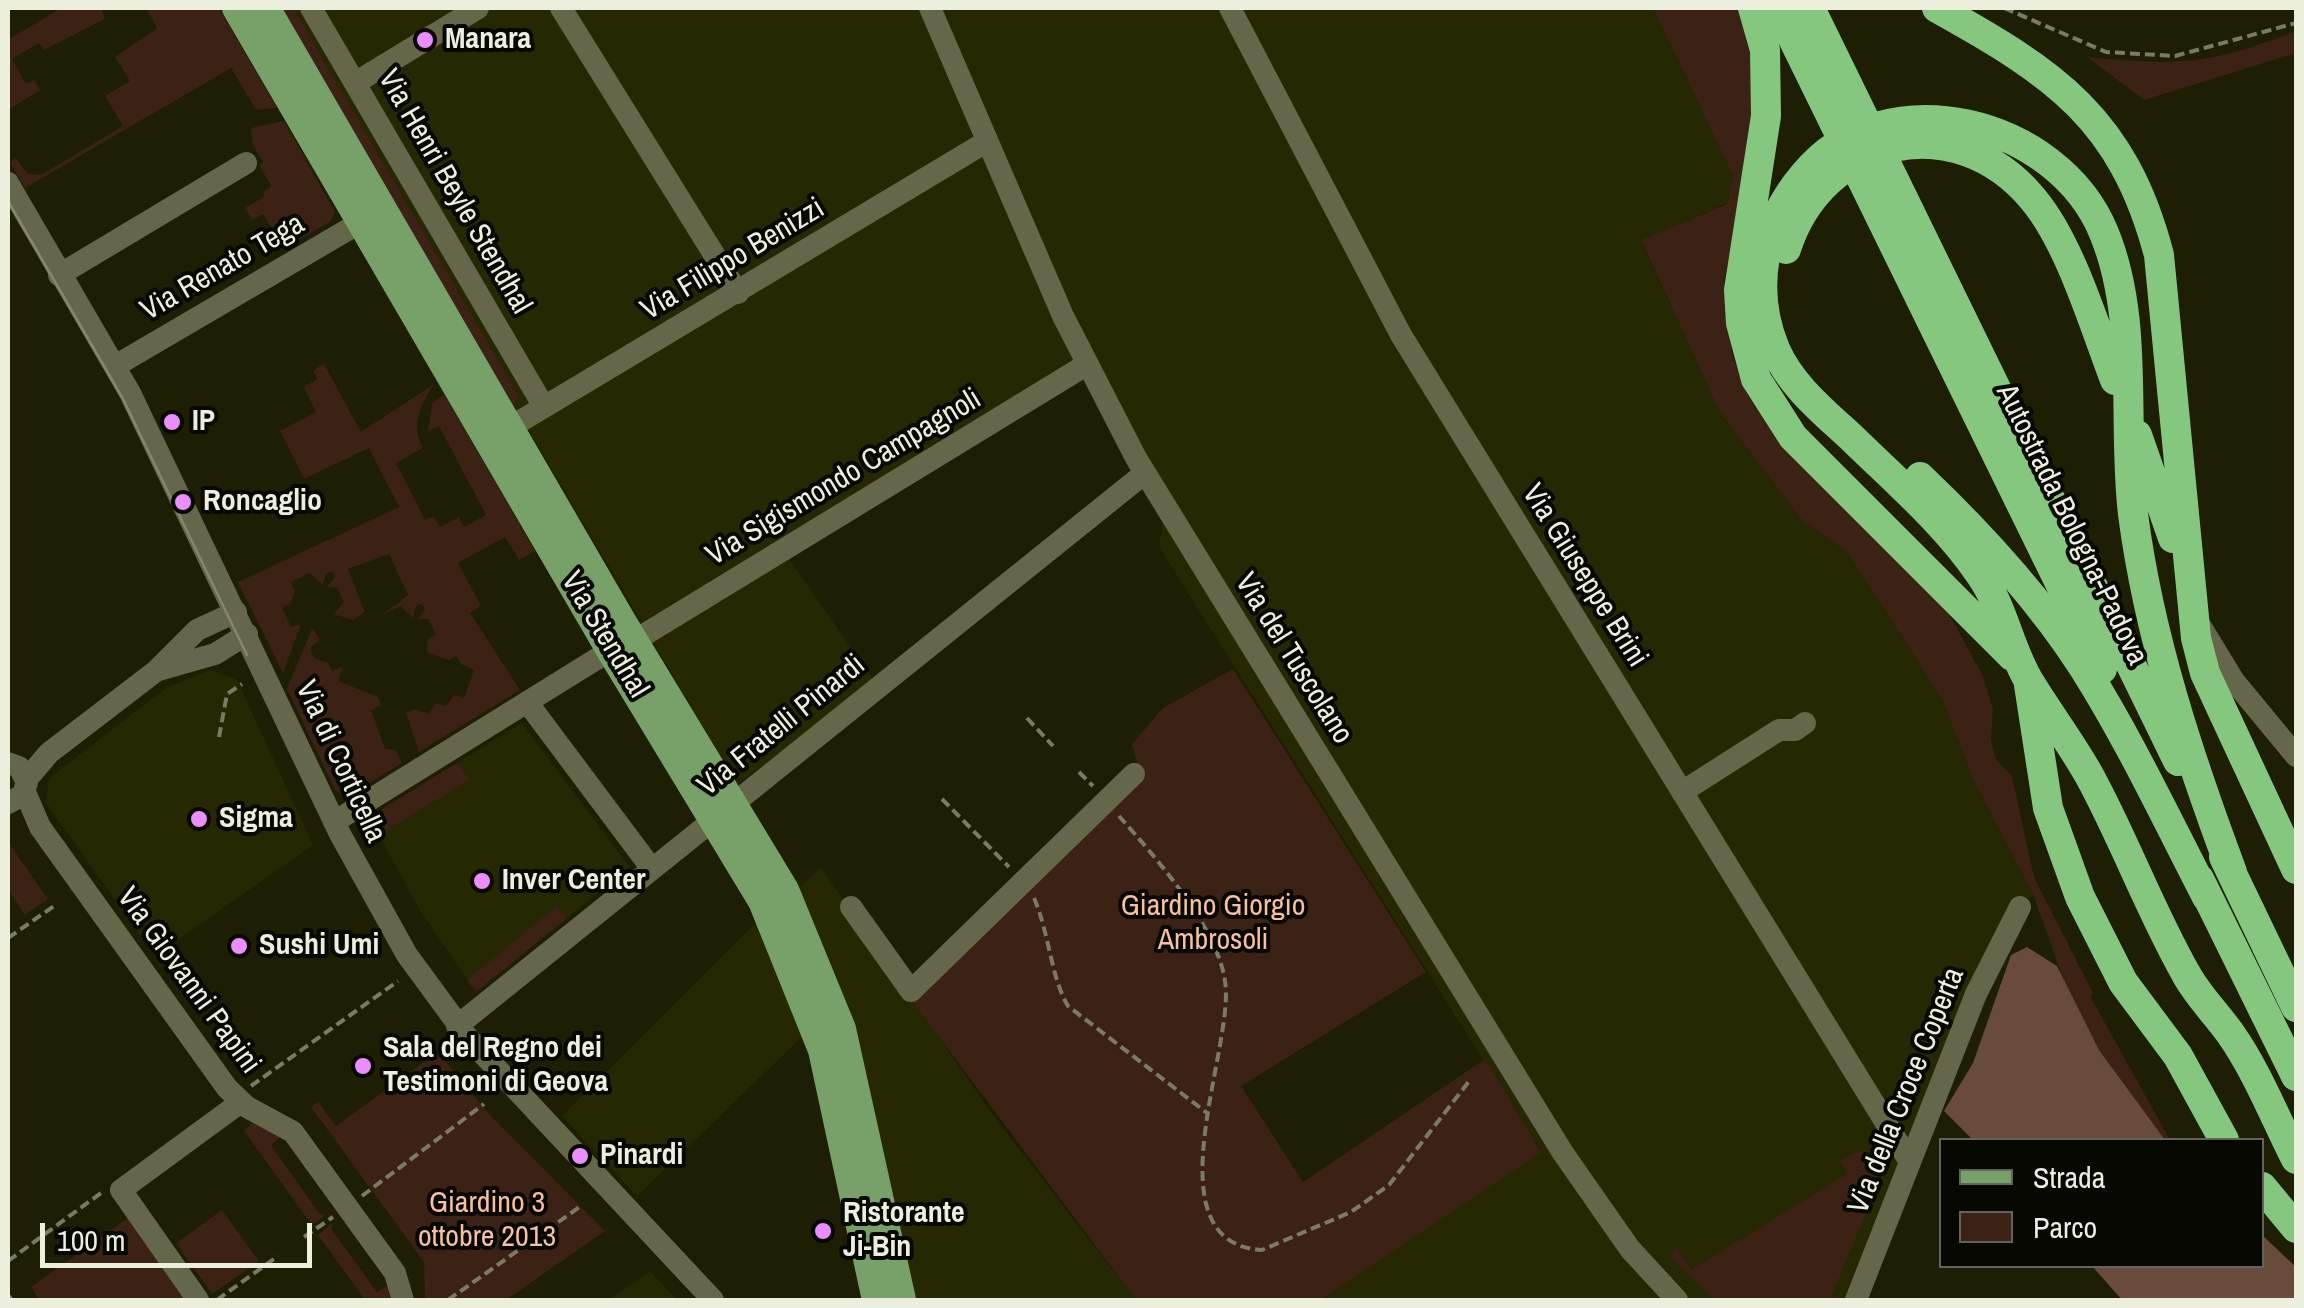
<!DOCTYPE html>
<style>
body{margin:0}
#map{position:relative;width:2304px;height:1308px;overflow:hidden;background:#1d1e03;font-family:"Archivo Narrow",sans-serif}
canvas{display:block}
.frame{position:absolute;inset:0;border:10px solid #edefde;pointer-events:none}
.legend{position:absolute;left:1939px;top:1138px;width:325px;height:130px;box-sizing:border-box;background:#070801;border:2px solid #636459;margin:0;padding:12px 18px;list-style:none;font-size:30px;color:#edefde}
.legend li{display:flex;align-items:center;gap:20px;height:50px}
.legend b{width:50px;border:2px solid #636459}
.scale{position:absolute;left:40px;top:1223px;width:272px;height:45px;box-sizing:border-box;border:5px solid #edefde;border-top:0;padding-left:12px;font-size:30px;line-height:35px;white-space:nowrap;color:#edefde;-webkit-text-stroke:8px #070801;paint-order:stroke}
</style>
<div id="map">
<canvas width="2304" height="1308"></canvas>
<div class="frame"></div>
<ul class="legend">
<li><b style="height:12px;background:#78a169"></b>Strada</li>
<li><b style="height:28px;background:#3b2214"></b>Parco</li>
</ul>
<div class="scale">100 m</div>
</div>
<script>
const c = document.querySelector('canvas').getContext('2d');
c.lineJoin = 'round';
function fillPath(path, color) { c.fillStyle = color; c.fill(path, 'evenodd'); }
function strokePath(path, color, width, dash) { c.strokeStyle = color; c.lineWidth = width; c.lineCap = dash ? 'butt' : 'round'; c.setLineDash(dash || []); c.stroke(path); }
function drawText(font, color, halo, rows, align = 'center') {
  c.font = font + ' "Archivo Narrow",sans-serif'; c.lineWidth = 8; c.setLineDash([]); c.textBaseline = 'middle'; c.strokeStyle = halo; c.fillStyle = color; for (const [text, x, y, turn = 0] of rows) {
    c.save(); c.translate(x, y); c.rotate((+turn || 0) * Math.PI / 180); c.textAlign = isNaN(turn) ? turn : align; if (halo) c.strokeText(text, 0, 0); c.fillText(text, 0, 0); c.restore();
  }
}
fillPath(new Path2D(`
 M280,8H1653L1733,176L1727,203L1641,241L1720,413L1802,520L1848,553L1942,699L1974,782L2033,894L2020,907L1856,1300H1321L1541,1151L1159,547L1164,514L1082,368L785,553L876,683L737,784Z
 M210,670L237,680L313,845L155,956L46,803L49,778L166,688Z
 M522,723L630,867L476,992L419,909L369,817Z
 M821,867L995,1118L1136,1300H914L859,1046L836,975L798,889Z
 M756,923L802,1037L637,1196L562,1116Z
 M650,1271L677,1300H609Z`), '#262703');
fillPath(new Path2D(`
 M61,8H101L105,19L44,50L39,43L12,59L26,84L34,80L40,90L8,110V40Z
 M146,8H219L277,108L256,110L231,68L25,188L10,163L15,157L28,174L41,175L123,126L105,96L130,81L115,57L157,28Z
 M281,8H293L518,395L514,406Z
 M1653,8H1741L1756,62L1746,182L1724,280L1732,354L1747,394L1773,432L1945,607L1983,676L1993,709L1991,740L1996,759L2012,776L2034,877L2093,993L2090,996L2170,1140L2161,1136L2099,1050L2067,989L2033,894L1974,782L1942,699L1848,553L1802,520L1720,413L1641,240L1727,204L1733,176Z
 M2296,31V53L2144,100L2087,57C2179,66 2209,65 2296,31Z
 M284,121L335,212L331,221L284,249L263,214L252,220L245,208L265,196L263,192L271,186L259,165L263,162L253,146L251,128Z
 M324,364L361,432L434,384C421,404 410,424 423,448L396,463L425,520L434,516L440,527L459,517L464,527L486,515L439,426L428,431L432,404L444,394L535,551L519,560L505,537L458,563L481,606L470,613L520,690L419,752L406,713L415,709L429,714L436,703L446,706L454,695L464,698L474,670L461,664L456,656L448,660L427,652L428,639L436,634L428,619H418L425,609L422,604L416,606L413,618L401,606L382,615L408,595L389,554L348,569L365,612L353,620L334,614L344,602L337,587H327L335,577L332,571L326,574L323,585L310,573L291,582L295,591L291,603L282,608L291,627L301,624L283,673L238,582L399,507L369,448L304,479L280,431L316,412L304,387L317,379L313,370Z
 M312,628L320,639L310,648L314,658L328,663L332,671L343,666L338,681L378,697L381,706L371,710L385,749L396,750L402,763L346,797L335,790L287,689Z
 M1233,669L1426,972L1241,1086L1303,1182L1485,1059L1541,1152L1321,1300H1136L912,1001L1142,782L1132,744L1163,708Z
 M457,763L470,780L378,835L369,817Z
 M8,842L48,899L25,915L8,889Z
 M557,906L567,918L476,992L467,980Z
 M438,1052L487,1112L605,1231L506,1300H425L424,1262L311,1107L318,1102L336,1126Z
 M253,1122L282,1136L271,1145L319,1213L326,1215L312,1225L244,1131Z
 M1858,1151L1873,1154L1874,1194L1830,1300H1714L1671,1258L1676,1247L1691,1270L1847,1174L1840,1160Z
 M222,1210L259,1261L212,1294L176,1243Z
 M128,1218L187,1300H39L31,1287Z
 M332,1223V1230L377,1292L388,1285L392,1300H365L318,1235Z`), '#3b2214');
fillPath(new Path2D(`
 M2027,947L2057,966L2099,1050L2165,1140H1973L1944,1111L1973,1063L2011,955Z
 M2262,1235L2296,1267V1300H2122L2092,1266H2262Z`), '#684b3a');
strokePath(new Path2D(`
 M2004,8L2106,52L2175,56L2296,23
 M1027,718L1053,746
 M219,737L227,694L242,684
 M1079,772L1093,786
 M942,799L1009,867
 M1119,816C1155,857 1217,926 1225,981C1236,1045 1147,1243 1262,1250L1351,1212L1389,1185L1470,1080
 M1034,898C1049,932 1051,978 1068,1006L1207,1113
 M8,938L57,904
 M251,1086L398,981
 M362,1196L484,1104
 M304,1237L333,1217
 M8,1261L101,1193
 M8,1295L12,1300
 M217,1300L278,1256
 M448,1300L581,1206`), '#7a7b65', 4, [10, 5]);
strokePath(new Path2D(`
 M311,8L544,407
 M561,8L738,293
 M930,8L1063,316L1136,458L1563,1153L1630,1249L1677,1300
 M1230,8L1401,335L1910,1162
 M355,83L478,8
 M8,183L130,393L340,834L407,955L468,1038L713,1300
 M59,275L246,163
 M115,366L361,222
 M509,428L986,142
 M2201,627L2234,681L2296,756
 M634,641L1086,365
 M159,670L215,654L247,634
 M527,702L652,869
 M8,763L19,767L27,782L23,795L8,803
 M26,780L49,753L156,671L197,630L236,612
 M25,792L40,827L227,1088L247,1107L293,1132L395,1273L403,1300
 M1682,792L1779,730H1795L1805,723
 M334,822L611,650
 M851,907L911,991L1134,774
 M457,1026L1145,473
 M198,1300L121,1190L241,1102
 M1856,1300L1976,994L2020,907`), '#646749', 22);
strokePath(new Path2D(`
 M237,8L611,650L763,901L823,1050L877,1300
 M265,8L621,621L784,890L841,1029L901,1300`), '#78a169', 30);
strokePath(new Path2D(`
 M1753,8L1765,50L1766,116L1739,290L1741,323L1756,379L1793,437L2012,656
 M1778,8L2102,669
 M1810,8L2178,761
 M1937,8C2054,73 2123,118 2159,255L2196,638L2205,673L2296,869
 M1786,249C1822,136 1956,106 2033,199C2070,243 2094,325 2115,380
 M2137,435L2173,538
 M1920,477C1981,535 2038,597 2084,668C2130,741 2167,820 2207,897
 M2029,685L2048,808L2080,897L2123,982L2178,1056L2224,1140
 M2224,857L2296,1007
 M2232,872C2189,757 2149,637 2133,514C2122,421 2140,321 2104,233C2058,120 1885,76 1804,175C1763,223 1750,289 1775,349C1791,386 1824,412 1853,439C1897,482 1945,523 1980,574C2004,608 2009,649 2030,683C2049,714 2071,743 2089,775C2124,839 2149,908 2185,972C2197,995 2215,1012 2230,1033C2257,1071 2275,1118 2296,1159
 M2199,879L2296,1076
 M2262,1187L2296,1228`), '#86c77f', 30);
strokePath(new Path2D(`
 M8,201L122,397L247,655`), '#858670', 2.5);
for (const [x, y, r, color] of [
 [425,40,10,"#ea8dfd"],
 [172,422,10,"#ea8dfd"],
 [183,502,10,"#ea8dfd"],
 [199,819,10,"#ea8dfd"],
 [482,881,10,"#ea8dfd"],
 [239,946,10,"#ea8dfd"],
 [363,1066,10,"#ea8dfd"],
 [580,1156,10,"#ea8dfd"],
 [823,1231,10,"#ea8dfd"]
]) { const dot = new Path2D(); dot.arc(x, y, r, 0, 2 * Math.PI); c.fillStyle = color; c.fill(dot); strokePath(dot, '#070801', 4); }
drawText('bold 30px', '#edefde', '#070801', [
 ["Manara",445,40],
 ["IP",192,422],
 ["Roncaglio",203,502],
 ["Sigma",219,819],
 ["Inver Center",502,881],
 ["Sushi Umi",259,946],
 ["Sala del Regno dei",383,1049],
 ["Testimoni di Geova",383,1083],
 ["Pinardi",600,1156],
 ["Ristorante",843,1214],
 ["Ji-Bin",843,1248]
], 'left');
drawText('30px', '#edefde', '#070801', [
 ["Via Henri Beyle Stendhal",454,192,60],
 ["Via Filippo Benizzi",733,260,-31],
 ["Via Renato Tega",223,268,-30],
 ["Via Sigismondo Campagnoli",844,478,-31],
 ["Autostrada Bologna-Padova",2071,525,64],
 ["Via Giuseppe Brini",1584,576,58],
 ["Via Stendhal",604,635,59],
 ["Via del Tuscolano",1293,659,58],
 ["Via Fratelli Pinardi",782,726,-39],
 ["Via di Corticella",340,762,65],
 ["Via Giovanni Papini",188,981,54],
 ["Via della Croce Coperta",1907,1091,-68]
]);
drawText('30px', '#f8c09f', '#070801', [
 ["Giardino Giorgio",1213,907],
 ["Ambrosoli",1213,941],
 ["Giardino 3",487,1204],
 ["ottobre 2013",487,1238]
]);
</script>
